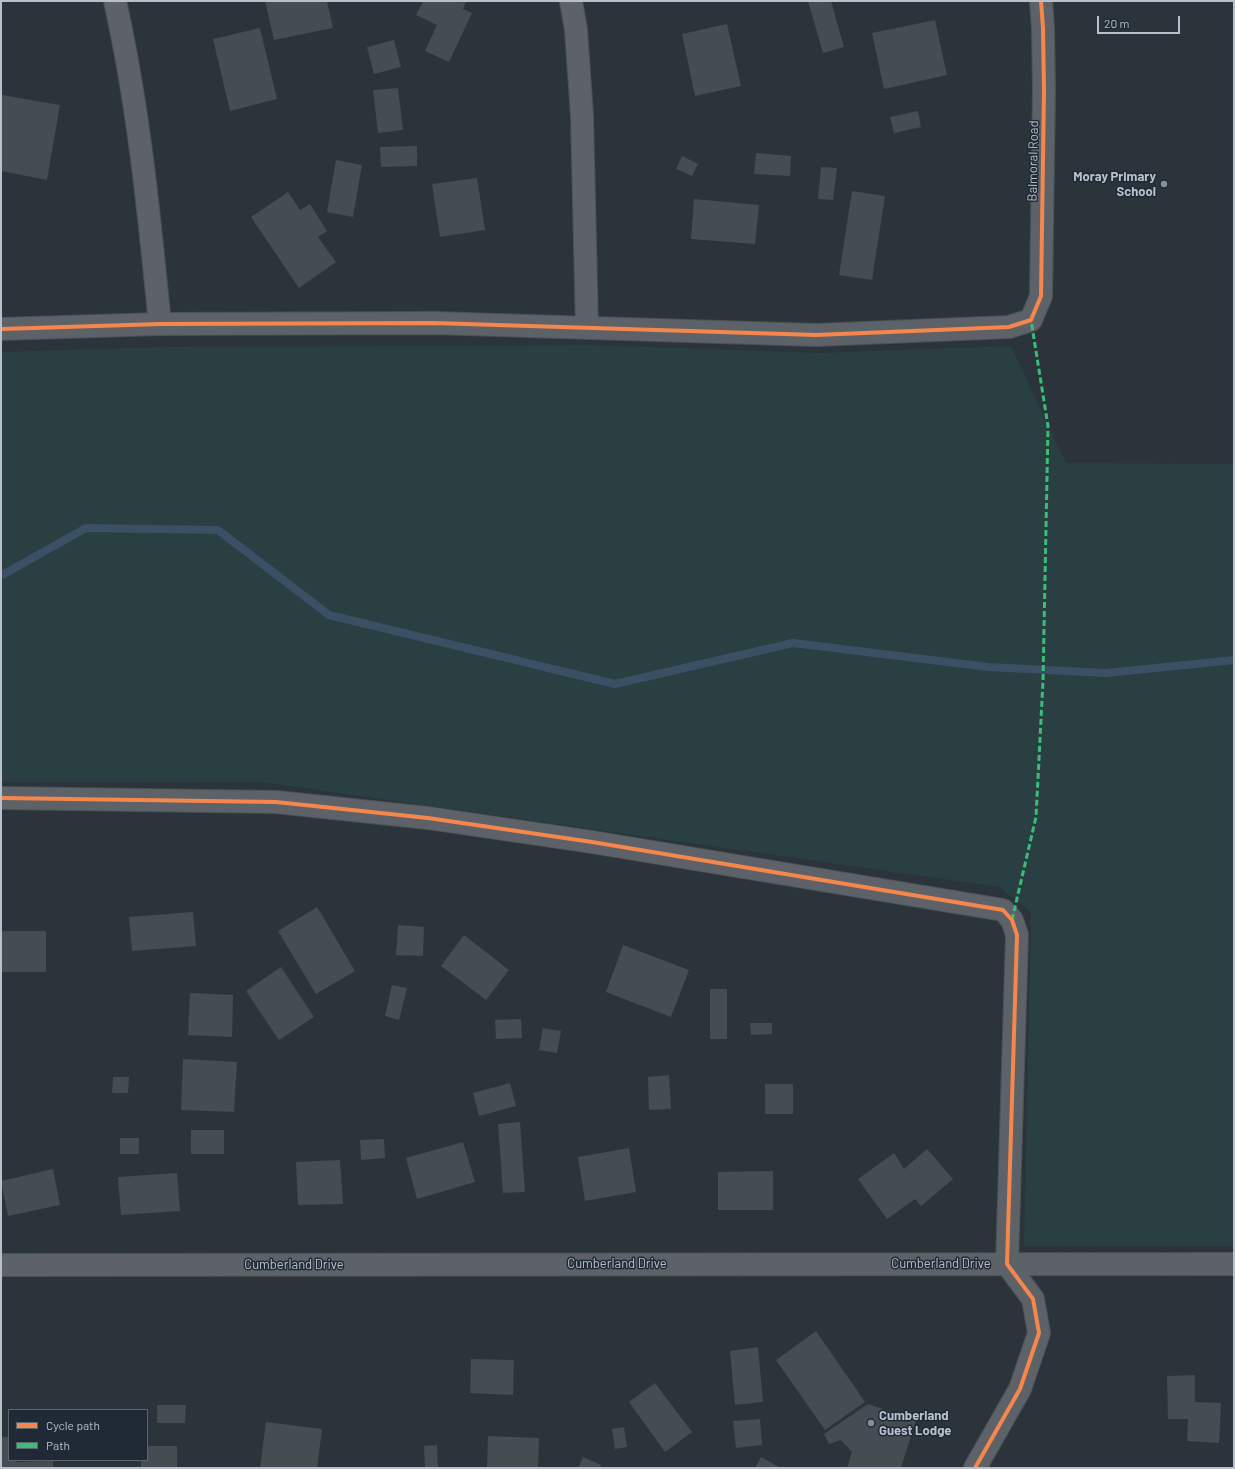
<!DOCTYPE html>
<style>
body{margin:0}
#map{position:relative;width:1235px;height:1469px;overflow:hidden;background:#2c343b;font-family:Barlow,sans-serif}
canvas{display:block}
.frame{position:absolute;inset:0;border:2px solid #b7c0cb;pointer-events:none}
.legend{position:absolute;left:8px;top:1409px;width:140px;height:52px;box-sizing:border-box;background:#1f2a36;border:1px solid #5c6672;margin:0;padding:5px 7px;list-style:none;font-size:12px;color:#b7c0cb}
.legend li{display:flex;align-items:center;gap:8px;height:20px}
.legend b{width:20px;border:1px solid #5c6672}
.scale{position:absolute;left:1097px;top:16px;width:83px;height:18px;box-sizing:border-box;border:2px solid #b7c0cb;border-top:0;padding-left:5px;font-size:12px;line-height:14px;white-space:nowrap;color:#b7c0cb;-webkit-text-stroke:3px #1f2a36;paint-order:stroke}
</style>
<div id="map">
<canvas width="1235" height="1469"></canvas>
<div class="frame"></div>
<ul class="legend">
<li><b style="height:5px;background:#f5874c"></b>Cycle path</li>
<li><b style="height:5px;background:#3abd76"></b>Path</li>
</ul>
<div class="scale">20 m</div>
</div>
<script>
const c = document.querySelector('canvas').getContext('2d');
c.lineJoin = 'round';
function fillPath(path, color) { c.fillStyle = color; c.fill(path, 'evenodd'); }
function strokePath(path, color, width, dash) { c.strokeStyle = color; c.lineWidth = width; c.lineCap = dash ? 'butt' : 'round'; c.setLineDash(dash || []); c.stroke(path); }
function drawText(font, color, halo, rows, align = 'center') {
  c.font = font + ' Barlow,sans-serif'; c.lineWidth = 3; c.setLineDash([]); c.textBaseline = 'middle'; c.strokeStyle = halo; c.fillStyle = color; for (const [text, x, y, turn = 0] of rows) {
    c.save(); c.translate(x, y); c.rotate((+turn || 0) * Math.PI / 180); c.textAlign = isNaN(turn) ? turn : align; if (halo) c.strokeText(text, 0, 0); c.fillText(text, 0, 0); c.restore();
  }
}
fillPath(new Path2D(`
 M591,345L819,353L1011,346L1066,463L1234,464V1246H1024L1031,912L999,887L262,782H1V352L165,347Z`), '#293f41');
strokePath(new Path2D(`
 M1,573L4,574L86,528L218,530L329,615L615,684L793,643L988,667L1106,673L1234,660`), '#3b5065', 8);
fillPath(new Path2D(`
 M265,1H327L333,28L274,40Z
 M423,1H466L463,9L472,13L449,62L425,51L437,25L416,15Z
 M808,1H831L844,47L823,53Z
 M935,20L947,75L884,89L872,33Z
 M727,24L741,86L695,96L682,34Z
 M260,28L277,99L230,111L213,39Z
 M394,40L401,67L374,74L367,47Z
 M398,88L403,130L378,133L373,90Z
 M2,95L60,105L47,180L1,171Z
 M918,111L921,127L894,133L890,117Z
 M417,146V166L381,167L380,147Z
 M756,153L791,156L790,176L754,174Z
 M682,156L698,164L692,176L676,169Z
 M336,160L362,165L353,217L327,212Z
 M821,167L837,168L833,200L818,199Z
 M477,178L485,230L440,237L432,184Z
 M852,191L885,196L872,280L839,275Z
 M288,192L300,210L310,204L327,231L318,237L336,262L299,288L251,217Z
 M694,199L759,205L755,244L691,239Z
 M317,907L355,971L316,994L278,931Z
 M193,912L196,946L132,951L129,917Z
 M398,925L424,927L423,956L396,955Z
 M1,931H46V972H1Z
 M464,935L509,970L486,1000L441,966Z
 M623,945L689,970L671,1017L606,992Z
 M281,967L314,1017L279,1040L246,991Z
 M392,985L407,988L399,1020L385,1016Z
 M710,989H727V1039H710Z
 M190,993L233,995L232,1037L188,1035Z
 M521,1019L522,1038L496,1039L495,1020Z
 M750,1023H772V1034L751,1035Z
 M543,1028L561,1031L557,1053L539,1050Z
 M183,1059L237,1062L234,1112L181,1110Z
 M669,1075L671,1109L649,1110L648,1077Z
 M113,1077H129L128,1093H112Z
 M510,1083L516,1106L479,1116L473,1093Z
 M765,1084H793V1114H765Z
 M520,1122L525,1192L503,1193L498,1124Z
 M191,1130H224V1154H191Z
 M120,1138H139V1154H120Z
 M384,1139L385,1158L361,1160L360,1140Z
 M463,1142L475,1182L417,1199L406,1158Z
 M629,1148L636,1192L585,1201L578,1157Z
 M927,1149L953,1179L921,1206L915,1199L887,1219L858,1179L894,1153L904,1169Z
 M340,1160L343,1204L298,1205L296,1162Z
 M53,1169L60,1205L8,1216L1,1181Z
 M773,1171V1210H718V1172Z
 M177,1173L180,1211L121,1215L118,1177Z
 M816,1331L865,1402L825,1430L776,1360Z
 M758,1347L763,1402L735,1405L730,1351Z
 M471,1359L514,1360L513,1395L470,1393Z
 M1195,1375V1402L1221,1403L1219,1443L1187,1441L1188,1419H1168L1167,1376Z
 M655,1383L692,1432L665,1452L629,1402Z
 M868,1404L916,1420L901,1468H847L852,1452L841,1440L829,1444L824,1434Z
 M157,1405H186L185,1423H157Z
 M760,1419L762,1445L736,1448L733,1421Z
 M266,1422L322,1429L317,1468H260Z
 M624,1427L627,1447L615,1449L612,1429Z
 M488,1436L539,1438L538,1468H487Z
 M1,1437H9V1460H16V1462L53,1461V1468H1Z
 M437,1445L438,1468H425L424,1446Z
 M147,1446H177V1468H141V1460H147Z
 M583,1457L601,1465L600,1468H578Z
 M761,1457L781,1468H755Z`), '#454c52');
const minor = new Path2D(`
 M115,1C139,109 149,214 160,324
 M571,1L576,30L582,116L587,327
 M1,329L160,324L434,323L816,335L1009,327L1031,320L1041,296L1044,90L1043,28L1041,1
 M1,798L276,802L428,818L592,842L1003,910L1012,920L1017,935L1007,1264L1033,1299L1039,1333L1020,1389L975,1468
 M1,1265L1234,1264`);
strokePath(minor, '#4a5055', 24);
strokePath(minor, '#5c6268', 22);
strokePath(new Path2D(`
 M1012,920L1036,817L1043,681L1048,426L1031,320`), '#3abd76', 3, [6, 3]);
strokePath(new Path2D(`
 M1,329L160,324L434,323L816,335L1009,327L1031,320L1041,296L1044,90L1043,28L1041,1
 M1,798L276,802L428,818L592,842L1003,910L1012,920L1017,935L1007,1264L1033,1299L1039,1333L1020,1389L975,1468`), '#f5874c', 4);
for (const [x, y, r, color] of [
 [1164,184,4,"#868f99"],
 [871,1423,4,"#868f99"]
]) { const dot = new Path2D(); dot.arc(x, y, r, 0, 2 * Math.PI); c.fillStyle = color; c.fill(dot); strokePath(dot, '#1f2a36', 1.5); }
drawText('13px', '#b7c0cb', '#1f2a36', [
 ["Balmoral Road",1033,161,-89],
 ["Cumberland Drive",617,1264],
 ["Cumberland Drive",941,1264],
 ["Cumberland Drive",294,1265]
]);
drawText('bold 13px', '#b7c0cb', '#1f2a36', [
 ["Moray Primary",1156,177],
 ["School",1156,192],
 ["Cumberland",879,1416,"left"],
 ["Guest Lodge",879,1431,"left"]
], 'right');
</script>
